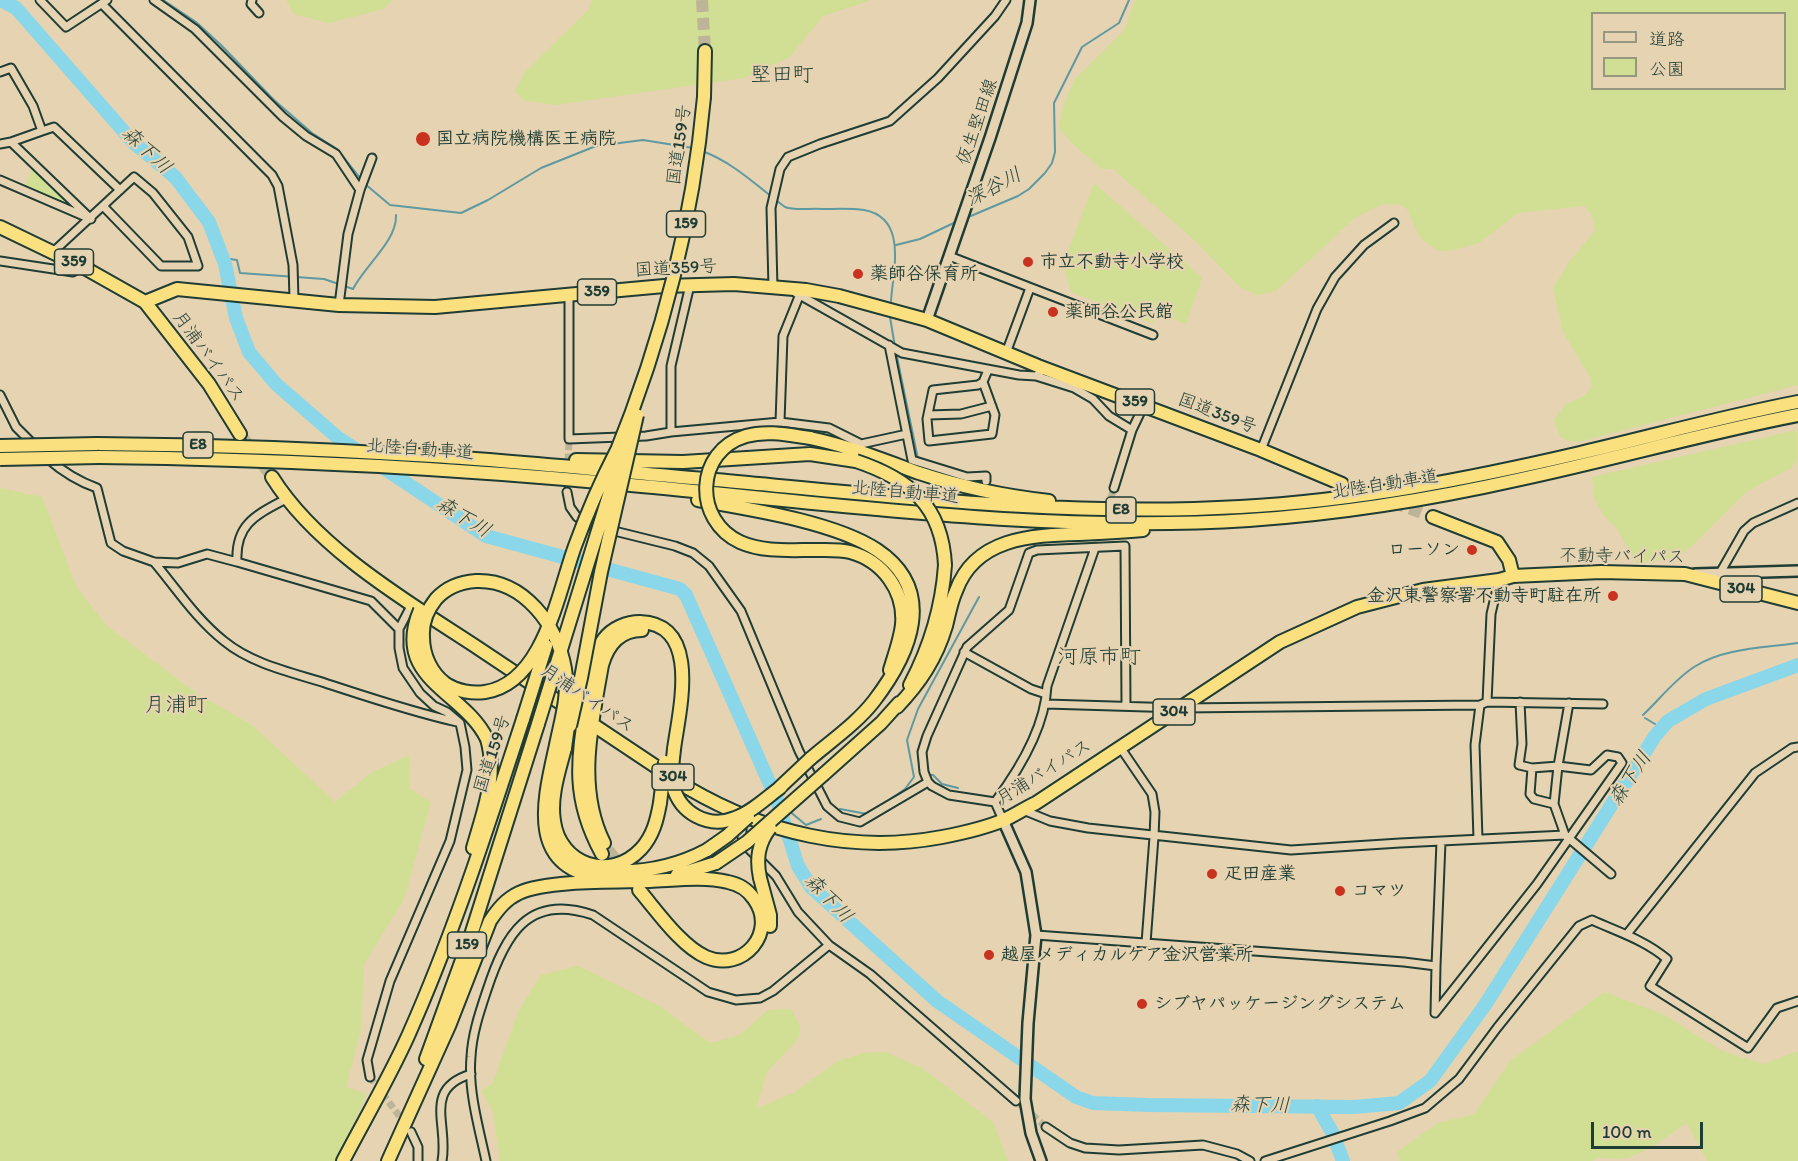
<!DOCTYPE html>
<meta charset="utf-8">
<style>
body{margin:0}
#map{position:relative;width:1798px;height:1161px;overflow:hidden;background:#e6d3b1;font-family:Itim,"Klee One",sans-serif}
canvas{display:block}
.legend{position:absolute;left:1591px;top:12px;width:195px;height:78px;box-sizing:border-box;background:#e6d3b1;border:2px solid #96977f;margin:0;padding:8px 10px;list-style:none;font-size:18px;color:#1f3d34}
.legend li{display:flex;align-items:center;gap:12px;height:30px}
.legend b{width:30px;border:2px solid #96977f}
.scale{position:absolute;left:1591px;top:1122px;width:112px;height:27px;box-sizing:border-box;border:3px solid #1f3d34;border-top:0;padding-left:8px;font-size:18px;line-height:21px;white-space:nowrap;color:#1f3d34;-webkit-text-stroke:4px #e6d3b1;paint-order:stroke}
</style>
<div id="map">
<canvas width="1798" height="1161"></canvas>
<ul class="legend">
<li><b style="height:8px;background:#e6d3b1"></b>道路</li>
<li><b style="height:16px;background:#d0df93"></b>公園</li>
</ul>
<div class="scale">100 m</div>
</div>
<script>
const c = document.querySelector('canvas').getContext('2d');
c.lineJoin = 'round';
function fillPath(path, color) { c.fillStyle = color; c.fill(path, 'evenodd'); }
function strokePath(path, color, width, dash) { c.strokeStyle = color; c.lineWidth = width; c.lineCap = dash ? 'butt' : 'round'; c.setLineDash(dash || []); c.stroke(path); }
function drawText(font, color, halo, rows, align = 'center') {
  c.font = font + ' Itim,"Klee One",sans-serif'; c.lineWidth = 4.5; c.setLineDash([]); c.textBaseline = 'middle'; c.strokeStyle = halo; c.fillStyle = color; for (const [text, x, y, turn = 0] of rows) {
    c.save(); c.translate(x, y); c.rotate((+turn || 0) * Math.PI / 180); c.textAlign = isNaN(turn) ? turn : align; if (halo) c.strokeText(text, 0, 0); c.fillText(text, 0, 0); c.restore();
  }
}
fillPath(new Path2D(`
 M286,0H392L384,9L329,23L294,14Z
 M592,0H871L823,16L790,57L744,78L555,105L523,100L515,91L525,72L589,9Z
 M1135,0H1798V385L1578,442L1569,441L1560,437L1554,420L1566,404L1584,396L1591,388L1590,377L1563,332L1553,288L1569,262L1595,231L1591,213L1584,206L1518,213L1479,243L1450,251H1440L1424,241L1418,234L1407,209L1399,204L1380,205L1355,218L1276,291L1257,295L1240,287L1193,239L1113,169H1101L1071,142L1059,128L1063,106L1074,80L1125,29ZM1592,14H1784V88H1592Z
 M32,168L74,209L25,187Z
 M1094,183L1202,278L1186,324L1157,313L1153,323L1071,292L1063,265Z
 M1797,430V460L1791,468L1746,492L1694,544L1678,557L1637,564L1617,529L1603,515L1594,497L1592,477Z
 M0,488L42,497L76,586L107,626L196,693L253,726L335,802L371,773L409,755L410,789L431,802L404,899L364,964L361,1029L346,1087L367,1094L336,1161H0Z
 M578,966L661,1007L710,1043L740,1035L768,1010L791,1009L800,1026L799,1038L767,1072L756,1109L795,1092L838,1061L864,1053L885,1052L922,1068L993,1122L1008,1161H500L493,1112L481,1091L493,1083L518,1012L541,975Z
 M1604,992L1665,1015L1720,1050L1763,1064L1798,1051V1161H1707L1687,1123C1670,1133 1645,1155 1625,1158C1612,1161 1604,1154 1592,1161H1400L1397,1152L1438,1123L1474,1114L1510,1061Z`), '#d0df93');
strokePath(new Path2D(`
 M163,0L196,22L221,45L274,100L312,133L337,149L361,179
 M702,151C733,162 758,187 785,207C796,211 809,208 822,209C835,209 851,208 864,210C908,218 893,270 891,301
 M365,184L390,205L461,213L488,200L541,168L596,146L643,140L693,148
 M966,218L1018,196L1029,189L1045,173L1052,163L1055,152L1054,103L1082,47L1119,23L1129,0
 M896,245L920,239L958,221
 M223,258L237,260L240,273L324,279L353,289C365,265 397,241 396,215
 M890,317L895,347
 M896,352L918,459
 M1643,715C1659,700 1674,680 1694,667C1723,648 1764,648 1798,643
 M1645,718L1655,724
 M930,775H933L942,784L958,788
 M882,805L905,789L914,777L907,740L918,709L979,597
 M840,809L867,814
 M788,810L806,825L821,819`), '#5f99a1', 2);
strokePath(new Path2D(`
 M1,0L16,8L133,142L175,177L209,222L225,264L236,318L249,352L276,384L337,437L486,536L680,589L686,595L777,800L798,866L811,887L937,1001L1076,1097L1093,1103L1148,1105L1354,1107L1399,1103L1430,1081L1485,1005L1655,736L1668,721L1706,699L1798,665
 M1317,1106L1332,1132L1343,1161`), '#8ad7e9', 14);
strokePath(new Path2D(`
 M567,492L569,439
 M1095,548L1114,488
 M370,1077L406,1125
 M1016,1101L1046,1127`), '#beb598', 7, [7, 3.5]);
strokePath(new Path2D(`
 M702,0L705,51
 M240,434L272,477
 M1342,484L1433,517
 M608,850L624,870`), '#beb598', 12, [12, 6]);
const street = new Path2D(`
 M40,0L66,27L107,0
 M154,0L195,29L283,117L306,136L336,154L360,190
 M252,0L251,4L259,13
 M102,4L272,175L278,186L293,265L294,299
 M0,72L11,68L33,106L42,131L11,142
 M42,131L54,127L120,190
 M0,144L11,142L91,219
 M0,180L86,217
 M53,252L134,177L153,193L188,237L198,266H161L103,206
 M949,256L1153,335
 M0,261L73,272L82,267
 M773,288L771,208L780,169L788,157L820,144L890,121L938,78L995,16L1006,0
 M796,293L902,353L1019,375L1036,376L1045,368
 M569,295V439L646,436L671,432L780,422L829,428L861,444L907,434
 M339,305L348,234L360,190L372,158
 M889,345L912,460L967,477L986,476V481
 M1006,353L1030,288
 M1036,376L1074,388L1093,399L1109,416L1132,430
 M983,382L978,385L933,390L927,419L929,441L992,434L995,415L983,382L988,370
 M0,395L16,427L33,444
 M928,415L961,414L992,406
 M780,422L783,336L800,294
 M671,432V366L690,285
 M1261,450L1317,309L1335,277L1364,245L1394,223
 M47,458C63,472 77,481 97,488L111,543L123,551L154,562L178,563L207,554L237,562L371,601L399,629
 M1114,488L1132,430L1144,405
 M567,492L570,507L577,517L590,525L675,546L693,553L709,566L741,611L799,751L827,806L840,817L860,822L928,782
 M154,562C176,588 196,619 224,641C252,664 290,672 325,683C368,697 412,712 457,722
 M237,562C235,524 256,515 286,499
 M1720,573L1744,531L1753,523L1798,503
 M964,652L1031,689L1046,694
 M1487,702L1603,704
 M1569,703L1558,766L1554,804L1565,835L1611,874
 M1046,704L1180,708L1480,705L1487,702L1491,614L1499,580
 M1120,747L1152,794L1155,812L1154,837L1146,943
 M1532,768L1530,794L1534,799L1554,804
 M995,802L949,795L932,786L928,782L924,772L922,752L927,736L967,647L1009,610L1029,553L1037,550L1125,546L1126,706
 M995,802C1019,770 1045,726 1047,686L1095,548
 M995,802L1003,820
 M1023,810L1050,821L1088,828L1291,850L1400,843L1565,835
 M742,824V837L745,845L776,876L798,912L829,945L870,974L1016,1101
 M1478,839L1475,745L1480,705
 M1627,934L1755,773L1792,748L1798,747
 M1036,935L1404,962L1436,966L1441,842
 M1435,1013L1537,884L1622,763L1618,757L1607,755L1591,770L1558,766L1532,768L1519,765L1522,744L1520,702
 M1435,1013L1436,966
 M370,1077L367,1060L390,981L450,841L467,770L465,747L460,723L447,712L434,706L420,693L403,668L399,648V629L412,604
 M1046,1127L1070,1143L1085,1148L1119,1150L1203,1145L1237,1154L1250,1161
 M411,1132L418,1147V1161
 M442,1161C449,1125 422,1089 471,1074
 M486,1161C479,1128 468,1091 471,1057C472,1034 480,1011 487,990C505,935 528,893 593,915L708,992L736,1000L760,998L773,991L829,945
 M1265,1161L1390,1121L1425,1108L1459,1079L1497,1028L1579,926L1592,920C1618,932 1645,940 1667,959L1650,986L1748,1048L1777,1008L1798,1001`);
const secondary = new Path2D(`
 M927,320L990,138L1027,23L1030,0
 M1695,574L1798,571
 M1003,820L1026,872L1036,935L1028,1023L1025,1099L1031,1133L1041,1161`);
const highway = new Path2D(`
 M704,97L705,51
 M0,227L83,267L145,302L209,384L240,434
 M145,302L177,289L339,305L435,307L664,286L734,284L806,290L839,296L927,320L1038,366L1261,450L1342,484
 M810,438C848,446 883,460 919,473C961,487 1005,496 1049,501
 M97,444C209,445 321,449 433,456C527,462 622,472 716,480C890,496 1065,517 1240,507C1355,501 1468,479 1580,453C1653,436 1725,416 1798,402
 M99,457C277,459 454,468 631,485C837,504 1042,533 1249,520C1340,514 1432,499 1521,479C1614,459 1705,433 1798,415
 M576,460L683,462L810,454L856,461
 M272,477C317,549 408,602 478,648C548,694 618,741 688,788C765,833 852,854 942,837C963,833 985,828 1004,820C1015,815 1025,808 1036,803L1280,642L1357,607L1423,590L1499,580L1513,576L1601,572L1685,574L1798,603
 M698,500C749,509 835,522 877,550C938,591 910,654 874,701C857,723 831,741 810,759
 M1433,517L1497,542L1509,560L1513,576
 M813,550C825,550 838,549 850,552C883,561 905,591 902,625C900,641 894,656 890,670
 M910,685C930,647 942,609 945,565
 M897,707C920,683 936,659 946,626C949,614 951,602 956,591C975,538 1031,535 1079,534C1101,533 1122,532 1143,530
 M556,745C544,799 525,868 603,878
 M565,748C559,771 550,797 554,821C560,865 610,882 641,849C653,836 657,820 660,803
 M824,774L881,723L899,703
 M604,843C576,787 592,723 602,665C608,644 620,630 642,630
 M473,848C483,812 498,776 487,739
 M602,854C570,796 578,757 588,695C591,676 592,654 604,639C612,628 627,622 640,622C702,624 679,711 674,749
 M609,871C643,873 677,866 707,850
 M677,875L716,863
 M760,878L770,915V926
 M426,1059L471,935L538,724
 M343,1161C365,1119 389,1078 408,1036C454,933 488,826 523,719
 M388,1161L449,1026L490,921C498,909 506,899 519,893C548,880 617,882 650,881C675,880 703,876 728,882C738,884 748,890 754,899C778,932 743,973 706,957C681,946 657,911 639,890`);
strokePath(street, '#1f3d34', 11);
strokePath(secondary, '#1f3d34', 14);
strokePath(highway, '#1f3d34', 16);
strokePath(street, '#e6d3b1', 7);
strokePath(secondary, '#e6d3b1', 9);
strokePath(highway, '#fbe080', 12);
const highwayBridge = new Path2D(`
 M810,438C789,435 767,430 746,436C695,451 693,520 740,542C762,552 789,550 813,550
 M0,446L97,444
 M614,458C661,343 693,220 704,97
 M0,459L99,457
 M856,461C910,479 942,506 945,565
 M420,610C391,679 464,691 487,739
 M523,719L546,646
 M538,724L622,453
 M570,726L581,678L601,572L637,415
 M556,745C561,720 569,695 565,669C558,626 524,579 476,581C461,582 446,588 436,599C428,609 422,623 423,637C423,655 431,673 446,684C457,691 472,694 485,692C544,683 558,592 575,546C587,513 601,481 617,450
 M565,748L569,719
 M674,749C673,761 670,774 673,786C680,813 708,829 735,818C752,812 766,798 781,787
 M776,791L810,759
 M660,803L665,762
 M707,850L727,836L748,817
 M716,863L747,842L824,774
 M760,878C756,859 758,844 770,828`);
strokePath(highwayBridge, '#1f3d34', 16, []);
strokePath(highwayBridge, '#fbe080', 12);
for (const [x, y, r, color] of [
 [423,139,8,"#c8321e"],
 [1028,262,6,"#c8321e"],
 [858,274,6,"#c8321e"],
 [1053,312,6,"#c8321e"],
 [1472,550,6,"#c8321e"],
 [1613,596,6,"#c8321e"],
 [1212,874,6,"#c8321e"],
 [1340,891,6,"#c8321e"],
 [989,955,6,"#c8321e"],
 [1142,1004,6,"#c8321e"]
]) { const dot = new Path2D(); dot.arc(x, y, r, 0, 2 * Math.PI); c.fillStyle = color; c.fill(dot); strokePath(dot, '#e6d3b1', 2); }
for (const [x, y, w] of [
 [686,224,39],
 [74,262,39],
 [597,292,39],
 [1135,402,39],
 [198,445,30],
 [1121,510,30],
 [1741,589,42],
 [1174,712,42],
 [673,777,42],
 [467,945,39]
]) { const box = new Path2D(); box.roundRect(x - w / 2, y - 13, w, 26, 4.5); c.fillStyle = '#e6d3b1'; c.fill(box); strokePath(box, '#1f3d34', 1.5); }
drawText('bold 16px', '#1f3d34', null, [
 ["159",686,224],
 ["359",74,262],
 ["359",597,292],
 ["359",1135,402],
 ["E8",198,445],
 ["E8",1121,510],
 ["304",1741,589],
 ["304",1174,712],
 ["304",673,777],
 ["159",467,945]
]);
drawText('18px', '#1f3d34', '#e6d3b1', [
 ["仮生堅田線",978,122,-71],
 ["国道159号",680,145,-82],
 ["国道359号",676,269,-3],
 ["月浦バイパス",208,357,54],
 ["国道359号",1217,414,21],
 ["北陸自動車道",420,450,4],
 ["北陸自動車道",1385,485,-9],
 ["北陸自動車道",905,493,5],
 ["不動寺バイパス",1622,557,1],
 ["月浦バイパス",587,699,34],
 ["国道159号",493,754,-72],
 ["月浦バイパス",1044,773,-32]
]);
drawText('bold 18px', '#1f3d34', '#e6d3b1', [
 ["国立病院機構医王病院",436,139],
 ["市立不動寺小学校",1040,262],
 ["薬師谷保育所",870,274],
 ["薬師谷公民館",1065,312],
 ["ローソン",1460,550,"right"],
 ["金沢東警察署不動寺町駐在所",1601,596,"right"],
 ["疋田産業",1224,874],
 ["コマツ",1352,891],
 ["越屋メディカルケア金沢営業所",1001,955],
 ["シブヤパッケージングシステム",1154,1004]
], 'left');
drawText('italic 20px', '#24453d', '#e6d3b1', [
 ["森下川",146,151,43],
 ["深谷川",994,188,-28],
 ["森下川",463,518,31],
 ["森下川",1631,779,-57],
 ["森下川",828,899,46],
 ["森下川",1260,1106,1]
]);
drawText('21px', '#1f3d34', '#e6d3b1', [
 ["堅田町",782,76],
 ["河原市町",1099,658],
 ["月浦町",176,706]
]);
</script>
